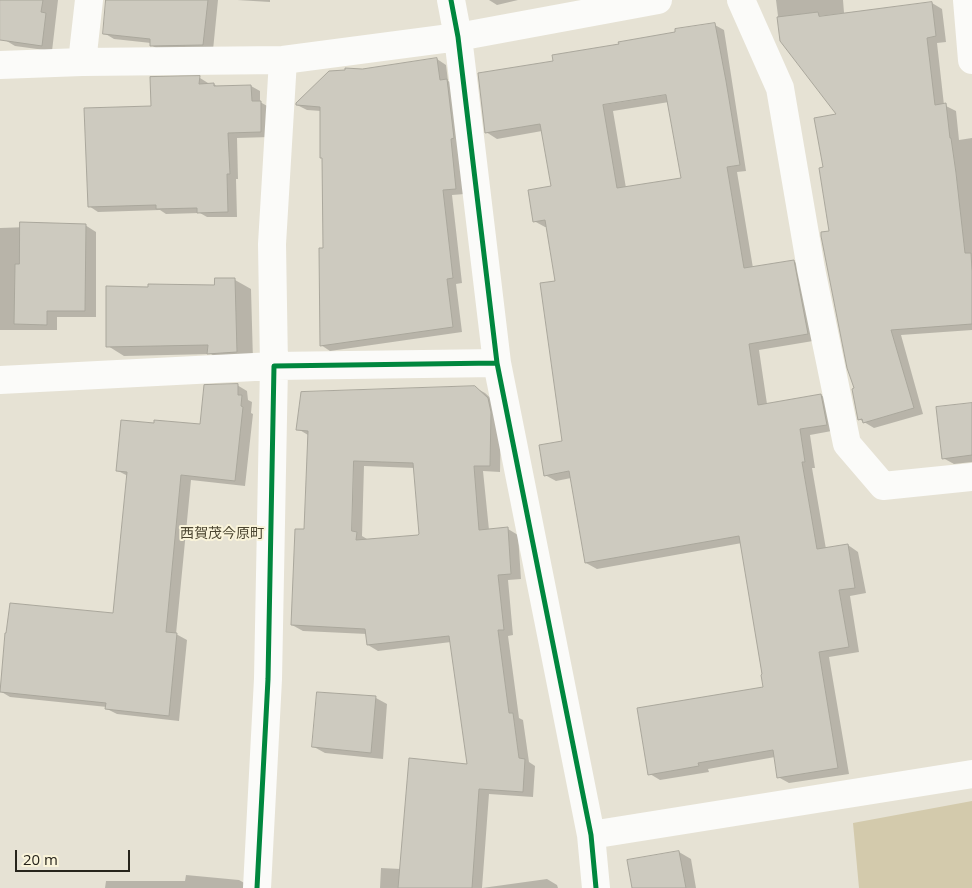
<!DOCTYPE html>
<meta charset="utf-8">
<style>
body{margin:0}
#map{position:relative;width:972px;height:888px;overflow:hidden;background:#e6e2d4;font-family:"Open Sans",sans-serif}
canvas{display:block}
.scale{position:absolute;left:15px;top:850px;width:115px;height:22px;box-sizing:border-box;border:2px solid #27241b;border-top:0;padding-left:6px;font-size:15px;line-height:18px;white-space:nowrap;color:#27241b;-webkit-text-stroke:4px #faf4da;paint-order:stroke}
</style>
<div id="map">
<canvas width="972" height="888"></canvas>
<div class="scale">20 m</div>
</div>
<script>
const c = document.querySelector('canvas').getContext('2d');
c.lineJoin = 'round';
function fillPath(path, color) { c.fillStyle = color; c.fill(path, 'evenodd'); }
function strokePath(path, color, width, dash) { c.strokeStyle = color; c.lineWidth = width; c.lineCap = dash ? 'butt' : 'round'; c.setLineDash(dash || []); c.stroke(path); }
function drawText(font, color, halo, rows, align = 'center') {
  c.font = font + ' "Open Sans","Noto Sans JP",sans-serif'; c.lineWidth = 4; c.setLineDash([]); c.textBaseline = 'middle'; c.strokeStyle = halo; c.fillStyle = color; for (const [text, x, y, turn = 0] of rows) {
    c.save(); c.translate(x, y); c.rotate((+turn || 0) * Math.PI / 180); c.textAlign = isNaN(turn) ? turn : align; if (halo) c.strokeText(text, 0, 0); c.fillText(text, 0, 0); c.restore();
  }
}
fillPath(new Path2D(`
 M972,801V888H859L853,823Z`), '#d3caac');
fillPath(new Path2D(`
 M0,0H58L52,51L15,46L5,40L0,35Z
 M108,0H218L213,50L161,51L151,45V43L114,39L104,33Z
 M237,0H270V2Z
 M489,0H518L497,5Z
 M776,0H843L849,76L932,3L942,9L946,42L937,43L944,105L956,111L959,140L972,138V330L901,335L923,414L874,428L859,419L831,232L824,168L838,115L781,40Z
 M713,24L724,30L746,171L737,172L753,268L793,261L804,267L819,340L759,350L767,404L821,395L831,401L837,430L810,435L815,468H812L826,549L848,545L858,552L866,593L850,596L859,652L829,657L849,774L789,783L778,777L775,757L708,769L709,772L660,780L650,774L764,688L742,543L597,569L586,563L571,478L556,481L545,475L564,442L556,282L547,227H545L534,221L552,187L542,131L497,139L486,132L554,62ZM669,102L682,179L626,188L613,111Z
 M437,59L446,65L448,81L457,85L465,194L452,195L462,283L456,284L462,332L330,351L321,345L324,249L321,111L307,110L297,105L362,70Z
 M200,78L208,83V85L214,84L219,88L251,86L260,91V102L269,107L270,137L237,138L238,179H236L237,217H207L200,213L166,214L160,210L98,212L89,206L152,108Z
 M85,225L96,232V317H57V330H0V228Z
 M235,280L251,289L253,361L225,363L211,354L124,356L108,346L149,288L215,286Z
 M237,385L247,391L248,400L252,402L251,413L253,414L245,486L191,480L176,634L187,640L179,721L117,714L107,709V707L10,697L0,691L115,615L128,476L118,471L201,426Z
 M474,387L485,393L498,405L501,419L500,472L483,471L489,530L508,529L518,535L521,579L508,580L513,635L508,636L519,718L523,720L529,762L535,766L533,797L489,794L482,888L547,879L557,885L558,888H380L381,868L401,869L468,765L451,642L378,651L368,645L367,634L303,631L292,625L305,531L308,435L298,429ZM364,466L415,468L421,535L367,541V539L362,536Z
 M972,404V462L954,464L943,458Z
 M376,698L387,704L383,759L325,753L314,747Z
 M679,852L691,859L696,888H633Z
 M186,875L239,880L248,885V888H105L106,881H185Z`), '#0003');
const building = new Path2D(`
 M0,0H43L41,12L46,13L42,46L0,40Z
 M106,0H208L203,45L150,46V39L103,34Z
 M932,2L936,36L927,38L935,105L946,103L950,138H951L956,173L965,253H971L972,271V324L891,330L914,408L863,423L862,419L858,420L852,389L854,388L847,368L821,236V232L829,231L819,168L823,167L814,118L836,114L780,41L777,17L818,12L819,16Z
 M715,23L726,81L740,165L727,167L744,268L794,260L808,334L749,344L758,405L821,394L827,425L800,429L805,462H802L817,549L848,544L855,588L839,590L849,647L819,652L838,768L777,778L773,750L698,763L699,766L648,775L637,708L763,687L761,675L762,674L739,536L585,563L569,471L544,476L539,445L562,441L540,283L555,281L545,220L533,222L528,190L551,186L540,124L485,133L478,73L553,61L552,55L619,44L618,42L675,32V29ZM666,95L681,178L617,188L603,105Z
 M437,58L440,80L447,79L454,138L451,139L456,189L443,190L453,278L447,279L453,327L320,346L319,248H323L322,158H320V107L296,105V103L329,71L345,70V68L362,69Z
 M200,76L199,84L214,83V86L251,85L252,101H261V132L228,133L230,174H227L228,212L197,213V208L156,209V205L88,207L84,108L151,106L150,77Z
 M20,222L86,224L85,311H47V325L14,324L15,264H19Z
 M215,278H235L237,352L207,354L208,345L106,347V286L148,287V284L214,285Z
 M238,384V395H242L241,406L243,407L235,481L181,475L166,632L177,633L169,716L105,709L106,703L0,692L5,633H6L10,603L113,613L127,472L116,471L121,420L154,423V420L200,424L204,385Z
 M475,386L488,398L491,412L490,466H474L479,530L508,527L511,574L498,575L504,630H498L509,713H513L519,758L525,759L523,792L479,789L472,888H398L409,758L467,764L449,636L367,645L365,629L291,625L295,529H304L308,431L296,430L301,392ZM354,461L413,463L419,534L418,535L356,540L357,532L352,531Z
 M972,403V455L942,459L936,407Z
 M317,692L376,696L371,753L312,747Z
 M679,851L686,888H632L627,860Z`);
fillPath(building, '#cdcabf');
strokePath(building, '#aaa79c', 1);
strokePath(new Path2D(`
 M451,0L458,37L497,363L591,835L596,888
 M741,0L780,88L811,269L847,444L883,486L972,477
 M967,0L972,60
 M82,62L89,0
 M0,65L82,62L283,60L458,37L658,0
 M0,380L274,366L272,244L283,60
 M591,835L972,774
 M257,888L268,679L274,366L497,363`), '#fbfbf9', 28);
strokePath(new Path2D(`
 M451,0L458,37L497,363L591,835L596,888
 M257,888L268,679L274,366L497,363`), '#00873e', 5);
drawText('14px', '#4c4631', '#faf4da', [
 ["西賀茂今原町",222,534]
]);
</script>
